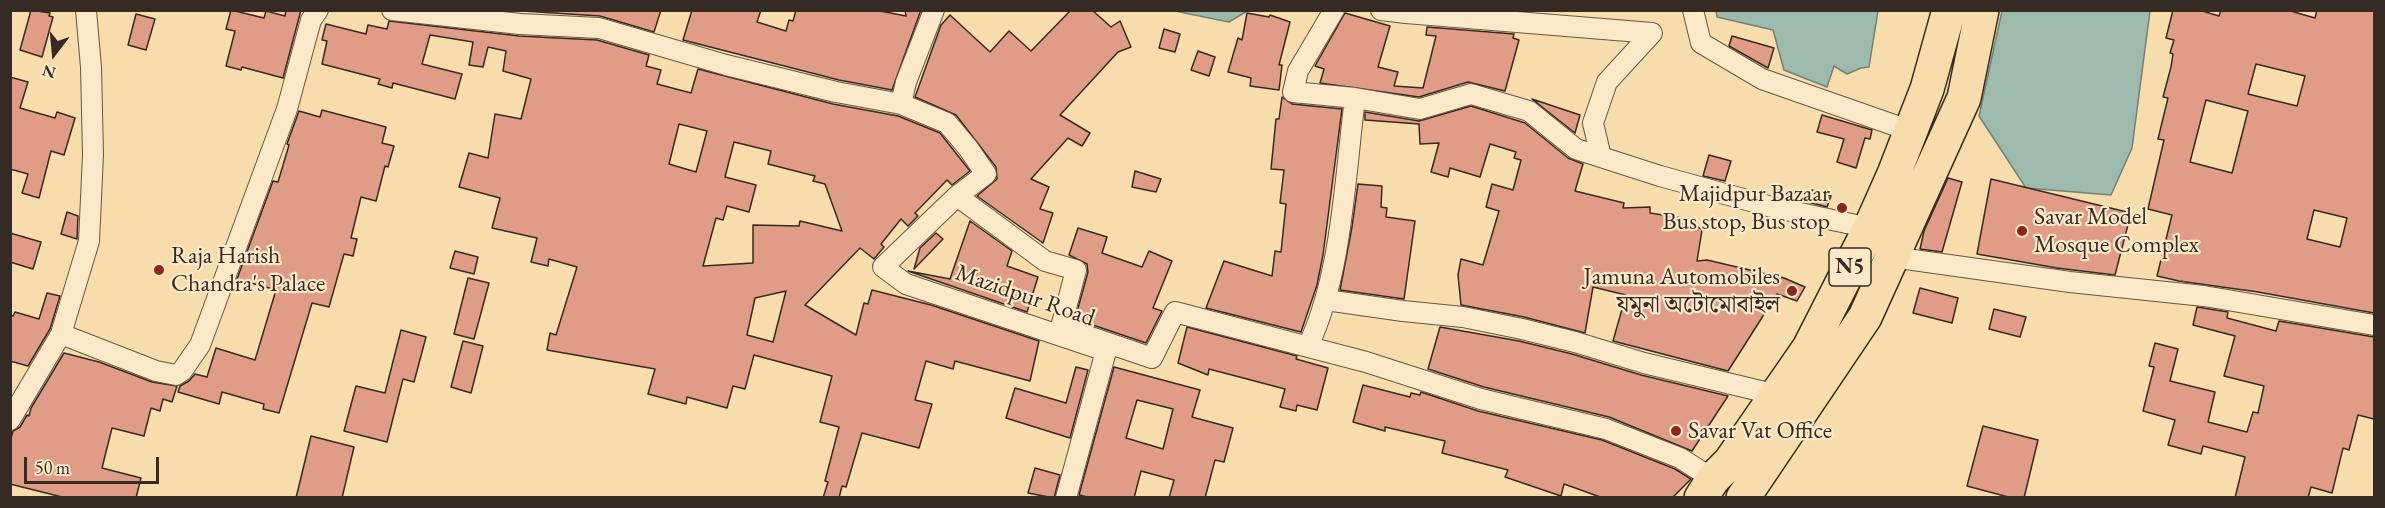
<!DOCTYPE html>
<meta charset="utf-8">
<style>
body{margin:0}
#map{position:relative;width:2385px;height:508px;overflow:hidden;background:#f7dcac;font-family:"EB Garamond",serif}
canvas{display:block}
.frame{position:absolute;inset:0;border:12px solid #362b22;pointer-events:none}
.north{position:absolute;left:24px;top:24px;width:60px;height:60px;-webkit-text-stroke:4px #fae8c9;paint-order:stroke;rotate:196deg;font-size:16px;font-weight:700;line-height:24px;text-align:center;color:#362b22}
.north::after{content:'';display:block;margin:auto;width:21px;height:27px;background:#362b22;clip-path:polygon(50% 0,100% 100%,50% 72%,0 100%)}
.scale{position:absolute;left:24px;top:457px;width:135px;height:27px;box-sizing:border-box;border:3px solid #362b22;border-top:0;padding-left:8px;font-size:18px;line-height:21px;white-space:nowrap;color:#362b22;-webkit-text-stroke:4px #fae8c9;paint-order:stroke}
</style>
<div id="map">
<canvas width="2385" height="508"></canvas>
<div class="frame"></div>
<div class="north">N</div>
<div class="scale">50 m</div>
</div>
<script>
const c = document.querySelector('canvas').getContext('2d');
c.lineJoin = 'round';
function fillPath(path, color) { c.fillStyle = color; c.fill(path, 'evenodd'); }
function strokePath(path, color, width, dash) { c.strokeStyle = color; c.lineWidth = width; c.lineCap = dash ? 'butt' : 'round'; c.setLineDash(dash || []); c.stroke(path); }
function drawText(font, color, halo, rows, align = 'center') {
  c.font = font + ' "EB Garamond","Noto Serif Bengali",serif'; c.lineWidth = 4.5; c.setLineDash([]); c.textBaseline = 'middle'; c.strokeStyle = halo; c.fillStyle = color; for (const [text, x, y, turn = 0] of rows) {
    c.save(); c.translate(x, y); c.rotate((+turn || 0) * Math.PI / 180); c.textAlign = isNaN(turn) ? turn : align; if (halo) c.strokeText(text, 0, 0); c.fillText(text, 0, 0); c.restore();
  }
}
const water = new Path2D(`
 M1175,11H1247L1229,22Z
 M1716,11H1878L1869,67L1861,68L1847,74L1834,66L1827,87L1784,70L1773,30L1717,17Z
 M2002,11H2150L2132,148L2111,195L2026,188L1979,116Z`);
fillPath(water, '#9dbbad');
strokePath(water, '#748175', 1.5);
const building = new Path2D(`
 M31,10L50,13L49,16L53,17L42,57L20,50Z
 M231,10L264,18L266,11L285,16L286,10H301L283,78L242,67L241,70L226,66L235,31L226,29Z
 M507,10H661L654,32L600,16Z
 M692,10H761L757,22L786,31L789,20L793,21L796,10H875L906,16L905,10H921L892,90L839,80L683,40Z
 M1071,10H1092L1111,27L1120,21L1131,47L1118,52L1060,115L1090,133L1082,146L1068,138L1031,179L1049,187L1040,209L1053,213L1043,243L977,196L997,179L996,167L956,115L915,97L941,25L950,15L990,52L1009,31L1031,51Z
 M2173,10H2199L2219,16L2221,10H2287L2315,18L2317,10H2374V313L2258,292L2179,281L2157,276L2172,215L2148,209L2164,140L2158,139L2168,98L2163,97L2171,67L2173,54L2170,53L2174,40L2166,38ZM2256,64L2305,76L2297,106L2248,94ZM2206,100L2248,111L2232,173L2190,162ZM2314,210L2347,218L2340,247L2307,239Z
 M1247,13L1269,17L1270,15L1290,22L1279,65H1282L1279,90L1250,86L1251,78L1228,72L1238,38L1242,40Z
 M1345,13L1390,26L1378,67L1398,72L1394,86L1423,88L1436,36L1426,35L1427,27L1514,34L1513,38L1519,40L1505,91L1468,82L1419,97L1320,83L1324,69L1315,66Z
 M136,14L155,19L146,50L128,45Z
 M389,21L519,36L597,40L649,55L646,66L661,70L657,84L691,93L698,69L833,104L898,116L940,133L970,171L952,185L947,180L915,213L918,216L908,226L901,219L881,244L884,247L874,259L860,248L805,305L856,335L864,303L868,304L872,290L931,305L1039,341L1030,381L955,361L953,369L926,361L915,400L932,404L919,448L862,433L846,487L842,486L839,498H823L828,482L825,481L839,427L820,422L832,376L754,355L745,389L733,386L727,408L687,397L686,404L648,394L655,369L547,350L550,333L556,335L577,267L549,259L548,266L531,262L537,238L492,228L500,198L459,187L469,153L488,158L495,114L521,119L531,79L503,71L506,51L488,47L483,67L469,65L473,42L430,35L422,64L462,74L455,99L393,83L392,88L378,84L380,79L322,64L327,41L322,40L326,24L366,34L368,25L387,29ZM679,124L707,131L696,172L669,164ZM734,142L771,151L768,164L815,176L813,181L825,184L842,231L800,221L799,226L753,225V263L703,266L716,218L723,220L727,206L749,212L756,185L725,177ZM786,291L773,342L747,335L755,298Z
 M1164,29L1180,34L1175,52L1159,48Z
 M1732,36L1774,48L1768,68L1729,46Z
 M1198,51L1215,57L1209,76L1191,70Z
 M10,77L28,82L20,108L55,118L57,112L75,118L64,155L51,151L39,198L22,193L28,174L10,169Z
 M1282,97L1292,104L1342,109L1323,255L1317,285L1301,332L1206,308L1224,261L1272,276L1275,251L1281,252L1286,204L1280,203L1284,170L1271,169L1276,119H1279Z
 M1532,99L1580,115L1575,133Z
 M1471,106L1525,123L1568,158L1583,164L1575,191L1624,203L1623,208L1650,207V213L1688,219L1702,230L1697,261L1707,260L1784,278L1805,287L1797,301L1777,294L1728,371L1613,341L1626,295L1593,287L1585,333L1524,317L1461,305L1458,275L1461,259L1483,265L1499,211L1486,207L1492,184L1513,190L1521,160L1514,158L1516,152L1490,144L1480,177L1450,168L1448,177L1431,172L1439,143L1420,144L1419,124L1365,120V112L1419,121Z
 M322,110L386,127L382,143L394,146L388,167L385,166L376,201L361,197L351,238L357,239L353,256L344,254L329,307L312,303L279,413L263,409L264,404L222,392L219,404L178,392L180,386L189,381L195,374L207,377L216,348L255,360L276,290L237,279L273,181L278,182L289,145L287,144L299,111L320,117Z
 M1822,115L1872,130L1870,139L1865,138L1856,168L1837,162L1844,139L1817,132Z
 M1709,155L1731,161L1725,181L1703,176Z
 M1135,171L1161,179L1156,192L1132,187Z
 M1948,178L1962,182L1942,252L1920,249L1924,231Z
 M1991,179L2131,213L2115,275L2057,268L1977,254Z
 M1358,184L1382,186L1381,207L1387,208L1386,217L1415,221L1404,299L1340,290L1352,227Z
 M1812,190L1831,196L1827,207L1808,202Z
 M67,212L78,216L77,239L61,234Z
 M970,221L1012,251L1007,266L1038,277L1027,312L908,271L950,279Z
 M1078,228L1107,237L1102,253L1142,267L1149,251L1172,261L1153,308L1162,311L1146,343L1075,319L1088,272L1087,264L1069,255Z
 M10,233L41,242L33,269L10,262Z
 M936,233L943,239L914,269L920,248Z
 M455,251L478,257L474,274L450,268Z
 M468,278L489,283L474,339L454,334Z
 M1920,288L1958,298L1952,323L1913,313Z
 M47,293L60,296L50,329L28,366L10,361V315L13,316L15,312L39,319Z
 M2197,307L2228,312L2227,318L2276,331L2279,321L2374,337V419L2358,415L2349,450L2343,448L2332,493L2311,487L2308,498H2235L2245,457L2203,446L2201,454L2168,445L2175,420L2143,411L2154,367L2149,366L2155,343L2178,349L2170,381L2215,392L2208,422L2247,432L2253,412L2258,413L2264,386L2224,376L2235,336L2193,325Z
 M1994,309L2026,317L2020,337L1989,329Z
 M1187,327L1297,356L1296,359L1328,368L1317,410L1297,405L1296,411L1280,407L1285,389L1209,369L1208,375L1178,363Z
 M1440,327L1519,341L1572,354L1641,375L1728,396L1692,451L1609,417L1484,387L1428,369Z
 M401,330L426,337L414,382L403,379L387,442L344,431L356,386L385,393Z
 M463,341L483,346L471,393L451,387Z
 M64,353L99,362L152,382L177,386L172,402L163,399L160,411L151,408L144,436L112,428L102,468L141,478L136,498H66L10,484V442L13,431L20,427L27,415L29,416L31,408Z
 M1076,367L1088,370L1070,438L1006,418L1015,388L1066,403Z
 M1114,367L1200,390L1192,417L1233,428L1224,462L1215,460L1205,498H1169L1174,480L1141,471L1134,498H1091L1079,495ZM1137,400L1173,409L1163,449L1126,438Z
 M1363,385L1410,397L1411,393L1420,395L1421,392L1478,411L1602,440L1675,469L1691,479L1672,498H1603L1564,484L1561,496L1505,477L1508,470L1442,453L1445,441L1385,427V431L1353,422Z
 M1983,426L2038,440L2024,498H2012L1967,486Z
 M311,436L354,447L342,498H296Z
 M1035,468L1060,475L1054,498L1028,493Z`);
fillPath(building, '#e09c86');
strokePath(building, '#362b22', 1.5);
const street = new Path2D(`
 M392,10L520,24L599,28L726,65L836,92L901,104
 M934,10L906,82L901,104L947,123L968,148L986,174L957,196L1045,261L1076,270L1061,327L1152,358L1175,312L1366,362L1481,399L1606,429L1680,458L1713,479
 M1334,10L1298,71L1293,92L1355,98
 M1381,10L1406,13L1407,10
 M1693,10L1701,43L1762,79L1911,131
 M1406,13L1652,33L1607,82L1593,123L1601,157
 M957,196L883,267L906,284L1106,351L1066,498
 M1892,257L2070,282L2204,296L2374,325
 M1326,300L1403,311L1463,317L1522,329L1575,342L1644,363L1777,395
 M61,334L156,371L176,375L182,371L200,345L287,109L311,20L318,10
 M1308,346C1342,275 1345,176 1355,98L1420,109L1471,94L1529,111L1576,149L1660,176L1772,207L1870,228
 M10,420L61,334L89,241L93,155L91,67L86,10`);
const highway = new Path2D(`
 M1701,498L1713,479L1730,462L1809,348L1870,228L1894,174L1927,89L1949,10
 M1743,498L1865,317L1964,98L1982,10`);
strokePath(street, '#665744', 22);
strokePath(highway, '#362b22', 36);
strokePath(street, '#fae8c9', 20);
strokePath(highway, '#f7dcac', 33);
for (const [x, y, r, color] of [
 [1842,208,6,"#8f2418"],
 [2022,231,6,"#8f2418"],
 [159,270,6,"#8f2418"],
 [1792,291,6,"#8f2418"],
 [1676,431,6,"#8f2418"]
]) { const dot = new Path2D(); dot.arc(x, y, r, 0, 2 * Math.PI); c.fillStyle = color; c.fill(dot); strokePath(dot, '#fae8c9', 2); }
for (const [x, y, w] of [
 [1850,267,42]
]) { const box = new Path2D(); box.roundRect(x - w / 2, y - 19, w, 38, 4.5); c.fillStyle = '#fae8c9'; c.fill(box); strokePath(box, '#362b22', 1.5); }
drawText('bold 22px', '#362b22', null, [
 ["N5",1850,267]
]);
drawText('24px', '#362b22', '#fae8c9', [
 ["Majidpur Bazaar",1830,194,"right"],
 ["Bus stop, Bus stop",1830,222,"right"],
 ["Savar Model",2034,217],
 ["Mosque Complex",2034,245],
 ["Raja Harish",171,256],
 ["Chandra's Palace",171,284],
 ["Jamuna Automobiles",1780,277,"right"],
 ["যমুনা অটোমোবাইল",1780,305,"right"],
 ["Savar Vat Office",1688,431]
], 'left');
drawText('24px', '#362b22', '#fae8c9', [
 ["Mazidpur Road",1025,296,19]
]);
</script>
